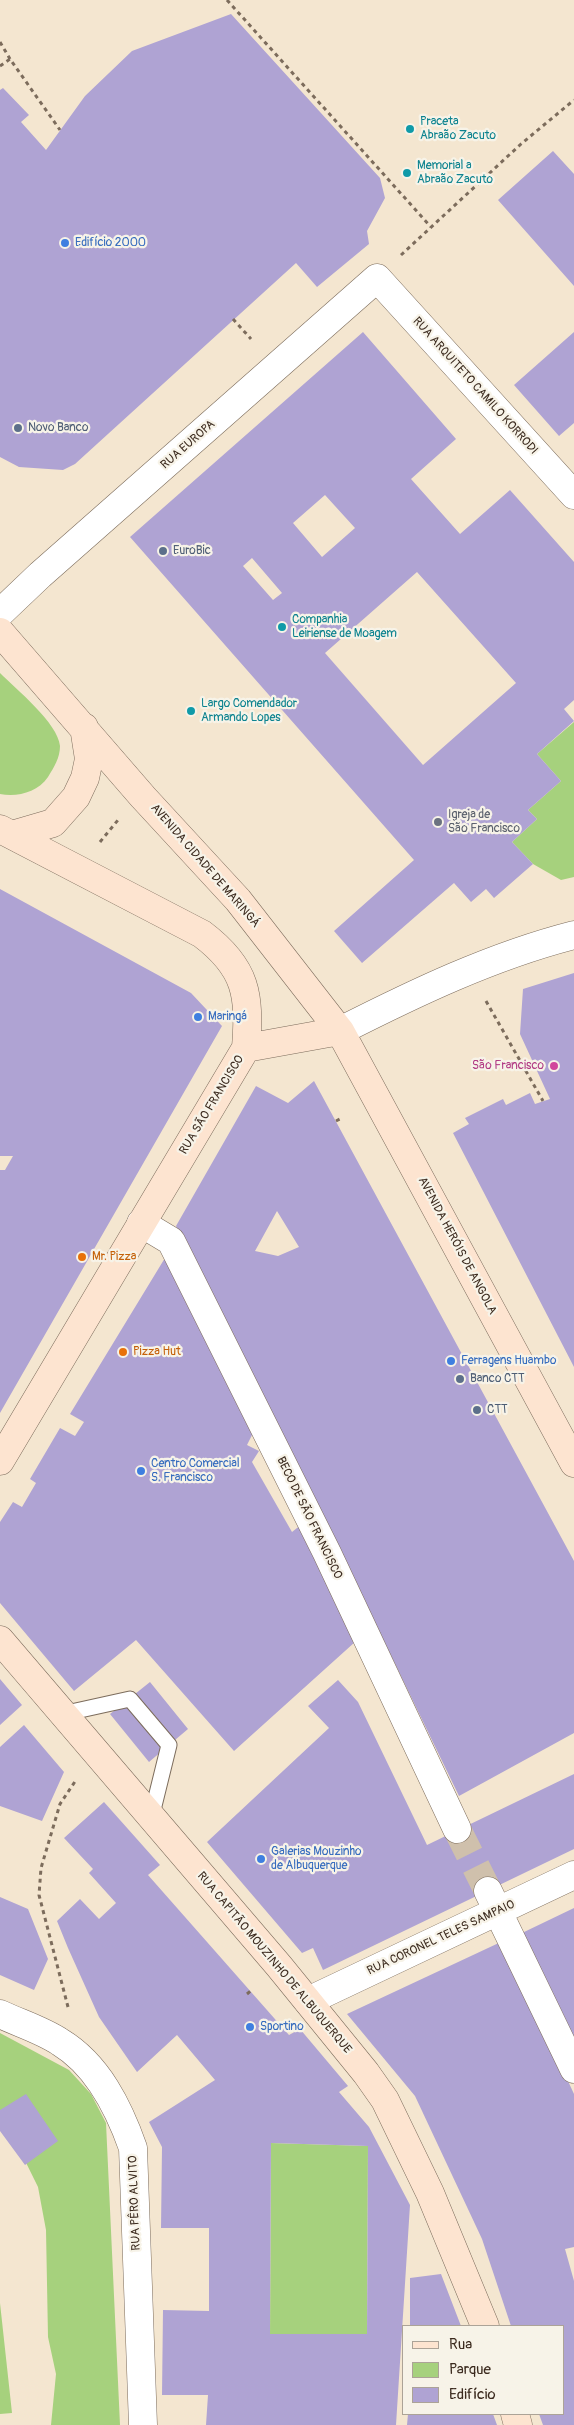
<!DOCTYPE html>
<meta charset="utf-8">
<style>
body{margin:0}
#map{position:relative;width:574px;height:2425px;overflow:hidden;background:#f4e6d0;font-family:Pangolin,sans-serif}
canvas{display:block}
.legend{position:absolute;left:402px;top:2325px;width:162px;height:90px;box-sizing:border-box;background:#f7f3e8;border:1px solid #aca397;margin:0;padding:6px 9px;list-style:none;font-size:15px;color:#3b2a1e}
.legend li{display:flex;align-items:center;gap:10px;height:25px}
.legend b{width:25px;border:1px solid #aca397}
</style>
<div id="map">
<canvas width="574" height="2425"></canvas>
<ul class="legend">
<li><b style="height:6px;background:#fde4d0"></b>Rua</li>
<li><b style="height:14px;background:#a6d17d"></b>Parque</li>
<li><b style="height:14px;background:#afa3d3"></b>Edifício</li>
</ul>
</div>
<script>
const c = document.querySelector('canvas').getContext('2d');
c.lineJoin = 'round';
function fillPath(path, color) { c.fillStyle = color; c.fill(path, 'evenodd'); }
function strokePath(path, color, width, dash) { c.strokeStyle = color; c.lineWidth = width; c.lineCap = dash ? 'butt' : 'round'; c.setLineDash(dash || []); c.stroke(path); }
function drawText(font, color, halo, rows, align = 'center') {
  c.font = font + ' Pangolin,sans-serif'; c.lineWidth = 4.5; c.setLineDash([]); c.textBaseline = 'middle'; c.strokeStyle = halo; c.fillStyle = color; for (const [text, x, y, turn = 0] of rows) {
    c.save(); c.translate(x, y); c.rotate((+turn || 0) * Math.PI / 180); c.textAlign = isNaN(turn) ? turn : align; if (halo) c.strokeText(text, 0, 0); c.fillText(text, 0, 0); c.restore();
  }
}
fillPath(new Path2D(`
 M0,673C16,689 58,723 60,746C60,758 54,767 48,777C37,793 17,797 0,794Z
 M574,722V877L561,880L533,864L512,842L537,819L528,810L561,781L537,754Z
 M0,2033L69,2070L91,2094L106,2123L120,2425H51L56,2374L48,2337L46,2230L38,2187L0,2110Z
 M271,2143L368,2146L367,2334H270Z
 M0,2303L12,2413L0,2414Z`), '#a6d17d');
fillPath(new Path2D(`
 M231,14L380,178L385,198L367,231L369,244L317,287L296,263L75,464L63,470L19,467L0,457V90L3,88L29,115L21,122L46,150L85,96L132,51Z
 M553,151L574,174V286L498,200Z
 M363,332L456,439L411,479L460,534L510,490L574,562V700L564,709L574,721L537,754L561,781L528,810L537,819L512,842L533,864L494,898L486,889L471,902L454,883L362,963L334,931L414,860L130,537ZM325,495L355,528L322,557L293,523ZM252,558L282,593L273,600L243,566ZM417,572L516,683L423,765L325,653Z
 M574,332V423L559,436L514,385Z
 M0,889L191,993L222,1026L0,1413V1170H5L13,1156H0Z
 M574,973V1367L453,1133L469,1124L465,1118L503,1099L506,1105L530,1093L535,1104L550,1099L520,1034L523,989Z
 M314,1081L574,1561V1733L459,1796L367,1606L176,1226L256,1086L288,1103ZM277,1211L299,1247L278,1256L255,1251Z
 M168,1253L255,1429L247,1445L259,1451L252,1462L292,1532L302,1524L355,1642L234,1751L136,1640L74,1691L0,1603V1522L13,1502L22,1507L36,1483L30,1479L60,1428L75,1436L84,1422L70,1414Z
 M0,1679L22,1705L0,1725Z
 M338,1680L358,1702L427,1845L574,1774V1849L323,1970L313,1948L302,1953L207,1842L329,1728L308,1706Z
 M150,1682L188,1729L149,1762L110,1714Z
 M24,1725L64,1772L42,1821L0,1806V1747Z
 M104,1802L160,1865L148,1875L289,2035L300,2029L348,2086L339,2092L369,2127L410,2205L396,2425H206L208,2395H162L163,2310L209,2311V2228H161L162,2147L149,2122L215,2080L177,2035L137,2072L99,2017L68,1948L57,1921L80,1899L99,1919L116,1903L89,1873L93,1869L64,1838ZM271,2143L368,2146L367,2334H270Z
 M0,1897L28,1909L48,1959L34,1990L0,1975Z
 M574,1908V2044L522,1933Z
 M503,1941L574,2094V2247L565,2249L574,2281V2425H543L539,2414H563V2326H511L482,2239L415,2096L347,2014Z
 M26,2094L58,2141L25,2165L0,2131V2110Z
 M441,2274L461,2326H410V2278Z
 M408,2414H493L497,2425H407Z`), '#afa3d3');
strokePath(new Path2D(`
 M457,1829L488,1891`), '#cfc0ac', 28, [28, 14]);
const lane = new Path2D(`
 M62,1714L130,1699L169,1745L151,1818`);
const street = new Path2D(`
 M0,613L40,575L377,278L574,495
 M340,1031C415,993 492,956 574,935
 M141,1223L171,1241L327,1553L457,1829
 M488,1891L574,2069
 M308,2001L574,1875
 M0,2014C19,2023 42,2030 60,2042C98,2065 119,2108 133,2148L143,2425`);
const secondary = new Path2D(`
 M0,632L143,797L238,900L340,1031L574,1463
 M0,829L202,934C247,968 250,995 246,1048L0,1461
 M12,835L53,823L76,797L85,778L89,759L84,727
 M246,1048L340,1031
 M0,1640L279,1966L366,2073L385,2100L430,2193L485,2326
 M515,2414L518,2425`);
strokePath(lane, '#7c6c5c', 17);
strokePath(street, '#7c6c5c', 29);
strokePath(secondary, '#7c6c5c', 29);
strokePath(new Path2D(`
 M227,0L431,227
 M0,42L10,59
 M0,66L10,59L60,130
 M401,255L521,144L574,100
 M233,319L251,339
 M100,842L118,820
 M486,1001L543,1101
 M336,1121L340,1119
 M247,1994L253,1989
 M68,2007L39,1895L41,1868L60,1804L76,1780`), '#7c6c5c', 3, [4, 4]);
strokePath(lane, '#fff', 15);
strokePath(street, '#fff', 28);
strokePath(secondary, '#fde4d0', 28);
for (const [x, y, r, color] of [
 [410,129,5,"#0f9aa8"],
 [407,173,5,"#0f9aa8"],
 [65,243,5,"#3f7fe0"],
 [18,428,5,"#5c6f8a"],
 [163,551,5,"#5c6f8a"],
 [282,627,5,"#0f9aa8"],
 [191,711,5,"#0f9aa8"],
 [438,822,5,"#6b7280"],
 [198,1017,5,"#3f7fe0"],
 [554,1066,5,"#d1479c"],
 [82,1257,5,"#e8710a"],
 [123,1352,5,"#e8710a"],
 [451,1361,5,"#3f7fe0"],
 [460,1379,5,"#5c6f8a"],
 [477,1410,5,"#5c6f8a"],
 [141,1471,5,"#3f7fe0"],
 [261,1859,5,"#3f7fe0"],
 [250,2027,5,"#3f7fe0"]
]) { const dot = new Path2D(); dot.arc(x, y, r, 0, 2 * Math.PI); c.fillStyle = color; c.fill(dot); strokePath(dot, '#f7f3e8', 2); }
drawText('12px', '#0d838f', '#f7f3e8', [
 ["Praceta",420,122],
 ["Abraão Zacuto",420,136],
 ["Memorial a",417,166],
 ["Abraão Zacuto",417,180],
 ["Companhia",292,620],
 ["Leiriense de Moagem",292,634],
 ["Largo Comendador",201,704],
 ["Armando Lopes",201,718]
], 'left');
drawText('12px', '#366cbe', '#f7f3e8', [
 ["Edifício 2000",75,243],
 ["Maringá",208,1017],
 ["Ferragens Huambo",461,1361],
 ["Centro Comercial",151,1464],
 ["S. Francisco",151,1478],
 ["Galerias Mouzinho",271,1852],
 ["de Albuquerque",271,1866],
 ["Sportino",260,2027]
], 'left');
drawText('12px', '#3b2a1e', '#f7f3e8', [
 ["RUA ARQUITETO CAMILO KORRODI",475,386,48],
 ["RUA EUROPA",188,445,-41],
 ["AVENIDA CIDADE DE MARINGÁ",205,866,49],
 ["RUA SÃO FRANCISCO",212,1105,-59],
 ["AVENIDA HERÓIS DE ANGOLA",457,1246,62],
 ["BECO DE SÃO FRANCISCO",309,1518,64],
 ["RUA CORONEL TELES SAMPAIO",441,1938,-25],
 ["RUA CAPITÃO MOUZINHO DE ALBUQUERQUE",274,1963,50],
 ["RUA PÊRO ALVITO",135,2203,-92]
]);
drawText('12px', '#4e5e75', '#f7f3e8', [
 ["Novo Banco",28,428],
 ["EuroBic",173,551],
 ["Banco CTT",470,1379],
 ["CTT",487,1410]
], 'left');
drawText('12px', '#5b616d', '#f7f3e8', [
 ["Igreja de",448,815],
 ["São Francisco",448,829]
], 'left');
drawText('12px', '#b23c85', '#f7f3e8', [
 ["São Francisco",544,1066]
], 'right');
drawText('12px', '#c56008', '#f7f3e8', [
 ["Mr. Pizza",92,1257],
 ["Pizza Hut",133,1352]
], 'left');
</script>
